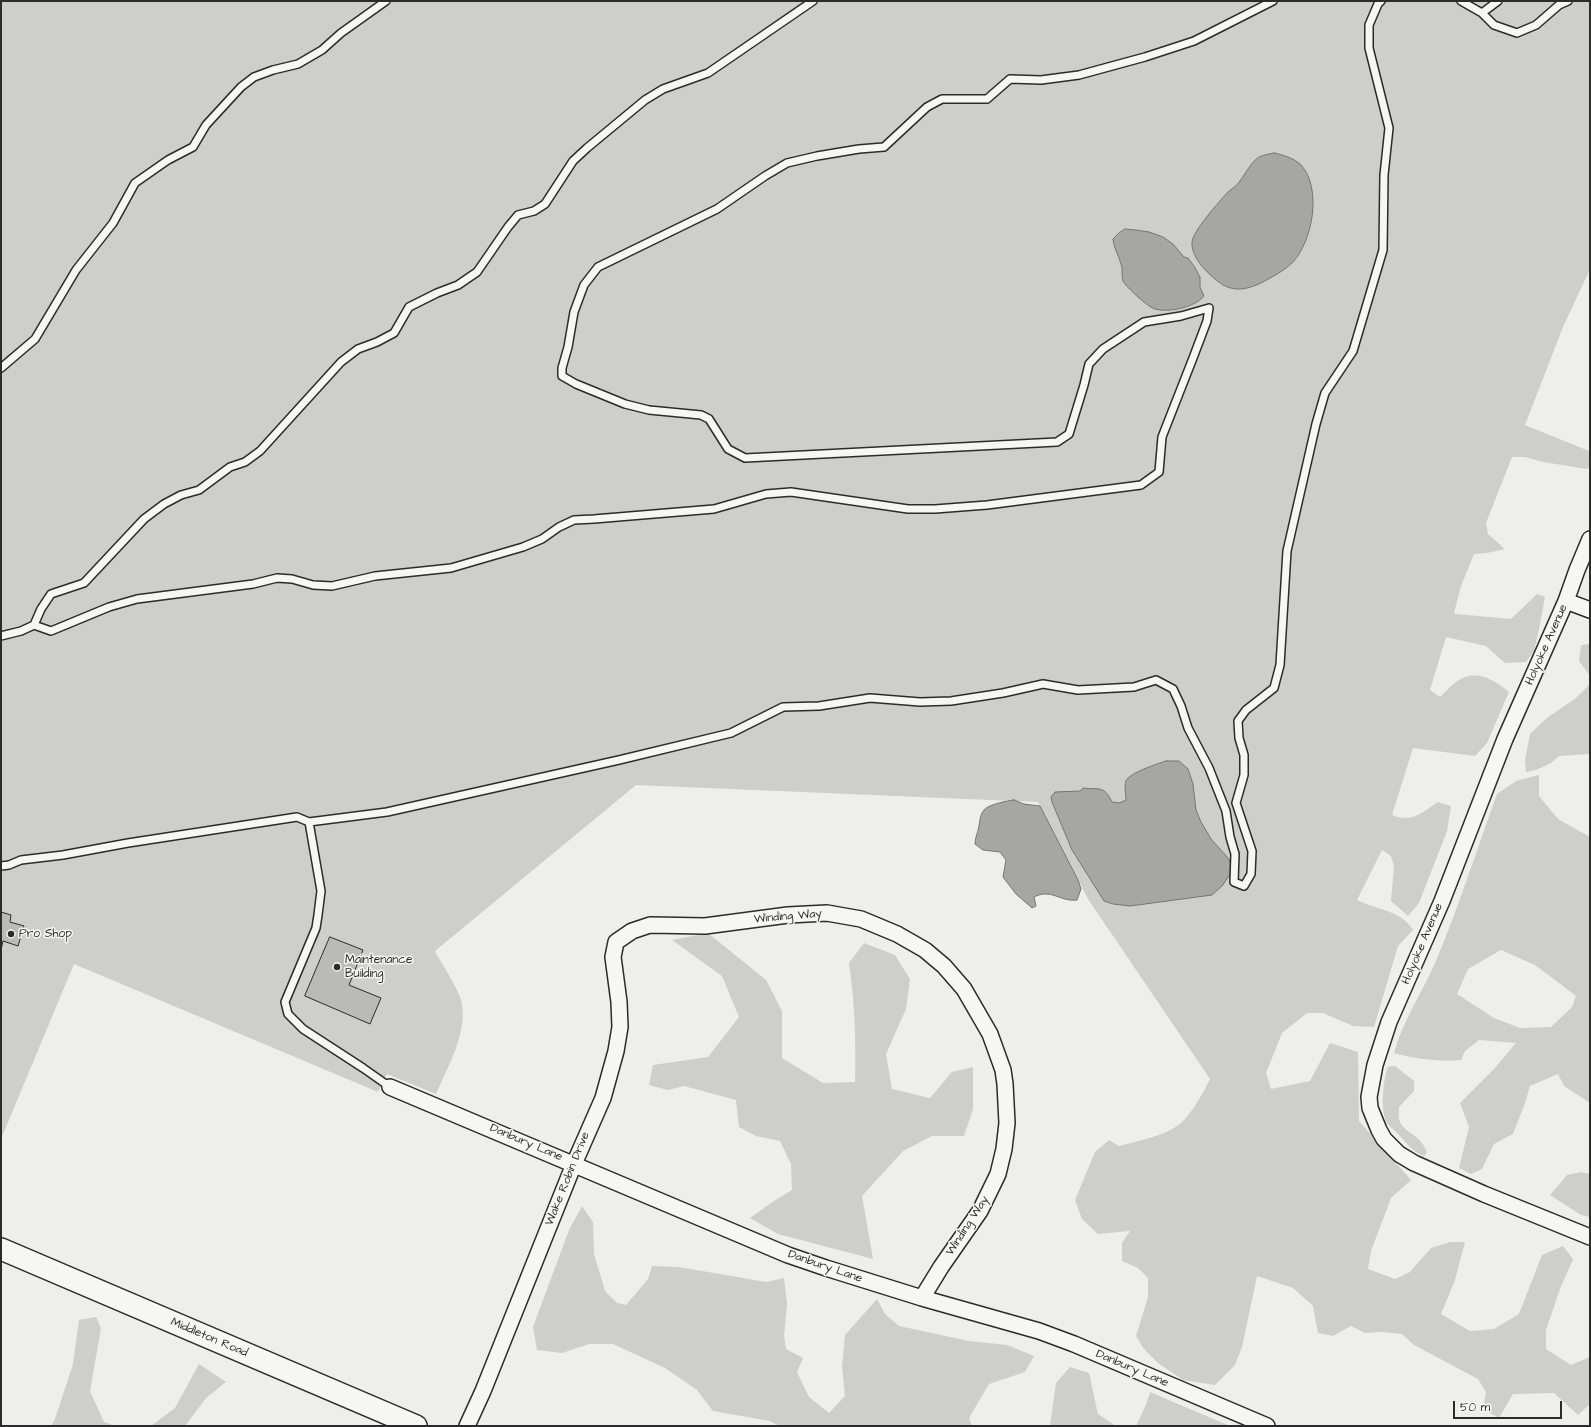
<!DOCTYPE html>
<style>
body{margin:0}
#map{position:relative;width:1591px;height:1427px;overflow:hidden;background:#eeeeea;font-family:"Architects Daughter",sans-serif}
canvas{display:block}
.frame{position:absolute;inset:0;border:2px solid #2b2b2b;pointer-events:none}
.scale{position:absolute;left:1453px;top:1401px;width:109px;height:18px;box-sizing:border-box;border:2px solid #2b2b2b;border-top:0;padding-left:5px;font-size:12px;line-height:14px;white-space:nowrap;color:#2b2b2b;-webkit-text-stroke:3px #f6f6f2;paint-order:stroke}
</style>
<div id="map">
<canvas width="1591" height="1427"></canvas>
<div class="frame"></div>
<div class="scale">50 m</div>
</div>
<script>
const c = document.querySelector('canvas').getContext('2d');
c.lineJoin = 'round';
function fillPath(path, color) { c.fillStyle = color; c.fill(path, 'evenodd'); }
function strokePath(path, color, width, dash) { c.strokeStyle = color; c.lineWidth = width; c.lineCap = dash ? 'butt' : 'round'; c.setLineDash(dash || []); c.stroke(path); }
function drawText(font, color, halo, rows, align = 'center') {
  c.font = font + ' "Architects Daughter",sans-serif'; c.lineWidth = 3; c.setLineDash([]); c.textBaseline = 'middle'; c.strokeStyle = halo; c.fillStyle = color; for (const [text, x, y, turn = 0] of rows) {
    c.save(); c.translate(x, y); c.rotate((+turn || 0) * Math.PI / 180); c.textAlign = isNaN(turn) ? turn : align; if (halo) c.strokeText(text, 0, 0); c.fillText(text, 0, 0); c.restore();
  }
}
fillPath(new Path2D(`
 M1,1H1590V269L1563,327L1525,425L1589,451L1590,452V466L1587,469L1543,462L1525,457H1512L1486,523L1488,534L1505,549L1487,553L1474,554L1461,586L1454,613L1456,614L1511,619L1537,594L1545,597L1540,624L1534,651L1526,662L1505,663L1486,646L1446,637L1430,690L1440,697C1445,692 1450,687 1456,682C1474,668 1494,679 1509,692L1487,743L1475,756L1413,748L1392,815C1413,823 1421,813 1438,802L1451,806L1447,831L1419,903L1408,916L1391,901L1394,866L1391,856L1382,850L1357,900C1374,909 1403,911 1413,930L1398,946L1374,1027L1353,1026L1323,1013H1307L1282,1033L1266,1073L1271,1089L1310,1081L1330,1043L1358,1052L1359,1121L1411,1180L1391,1198L1371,1251L1368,1269L1395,1279L1410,1272L1431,1248L1450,1242H1465L1455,1280L1441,1314L1470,1331L1494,1329L1519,1314L1542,1255L1563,1246L1573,1259L1560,1289L1546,1330V1349L1571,1365L1590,1357V1404L1578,1415L1554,1393L1513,1394L1499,1418L1483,1409L1486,1392L1478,1379L1414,1345L1402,1334L1381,1332L1365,1333L1351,1326L1333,1336L1318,1333L1313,1306L1293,1288L1257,1276L1242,1347L1235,1365L1215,1385L1183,1380L1158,1363L1143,1348L1136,1336L1148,1297V1278L1138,1268L1122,1261V1243L1130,1231L1098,1234L1082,1219L1075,1200L1095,1152L1109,1140L1119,1146C1137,1141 1171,1135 1184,1120C1195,1108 1203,1093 1210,1079L1088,899L1038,802L636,785L435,951C441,963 458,988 461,1000C469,1031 448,1066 436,1094L387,1074L378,1092L74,964L1,1139Z
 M1590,644V676L1579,661L1581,645Z
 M1590,684V754L1559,756L1551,763L1536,770L1526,772L1525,760L1530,734L1547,718L1576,698Z
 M1539,775V796L1558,819L1590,837V1103L1564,1086L1558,1074L1530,1086L1525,1103L1513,1134L1494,1144L1482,1169L1471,1174L1459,1168L1469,1127L1460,1103L1494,1069L1516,1043L1479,1040L1465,1051L1461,1060C1438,1062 1416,1059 1394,1053C1403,1020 1423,991 1436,961C1459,906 1477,849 1497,794L1516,781ZM1501,950L1535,965L1576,996L1572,1007L1551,1027L1520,1028L1494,1018L1457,994L1468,969Z
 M708,933L766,980L782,1011V1058L823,1083L855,1082C856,1041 855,1004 849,963L864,943L895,955L910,979L906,1009L886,1054L892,1089L930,1098L952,1072L973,1067V1109L964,1136H932L903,1151L862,1196L873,1259L778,1234L750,1218L771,1203L792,1190L791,1164L780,1141L756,1136L739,1127L736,1100L684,1086L668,1090L649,1085L653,1065L708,1057L739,1017L722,976L672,940Z
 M1395,1066L1414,1081V1091L1399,1107C1399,1111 1398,1115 1399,1119C1402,1133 1422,1134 1427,1153L1424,1156C1411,1151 1405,1141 1396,1132C1393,1129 1389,1126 1387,1123C1380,1111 1383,1080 1388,1067Z
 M1581,1172L1590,1174V1217L1581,1215L1550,1195L1567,1175Z
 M582,1206L593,1222L594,1254L605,1291L617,1303L626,1305L648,1279L652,1266L679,1267L766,1282L784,1278L787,1304L784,1336L786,1349L803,1358L797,1372L809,1397L829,1413L845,1396L842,1367L845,1335L877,1299L885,1314L899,1326L969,1341L1007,1345L1034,1356L1025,1372L989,1384L969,1418L972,1426H779L770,1421L713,1411L697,1390L665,1368L613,1344H589L562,1353L537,1350L533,1327L569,1230Z
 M96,1317L101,1328L90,1391L104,1422L115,1426H51L55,1419L73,1364L79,1320Z
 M199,1364L226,1382L206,1398L185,1426H151L175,1408Z
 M1070,1367L1089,1373L1098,1414L1116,1426H1050L1056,1383Z
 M1150,1392L1230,1426H1136L1146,1405Z`), '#cececa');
const water = new Path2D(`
 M1274,153C1283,155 1294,158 1301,165C1322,188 1313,240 1293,262C1284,271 1272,277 1261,283C1248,289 1236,292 1223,285C1210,276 1191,259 1192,242C1193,231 1219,202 1227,193C1231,189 1237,186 1240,181C1246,173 1251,162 1259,157C1263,155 1269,154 1274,153Z
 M1125,229L1136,230L1149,232L1163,237L1173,244L1184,257L1188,258L1194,266L1200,277V287L1204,296C1195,307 1170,313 1155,309C1149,308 1126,287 1123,281C1122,277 1122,272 1122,268C1120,258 1114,249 1113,239L1119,233Z
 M1166,761H1179L1188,769L1193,784L1196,810L1201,822L1211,839L1229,859L1231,866L1230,874L1223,885L1212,895L1130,906L1113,904L1104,901L1072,850L1052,802L1051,797L1055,792L1080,791L1083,788C1099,790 1104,785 1112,802L1119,803L1126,800C1126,795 1124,787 1126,781C1129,773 1157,764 1166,761Z
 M1014,800L1024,804L1040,806L1078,880L1081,889L1077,900C1060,902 1051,888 1034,897L1036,906L1032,908L1016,894L1003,877L1006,860L1000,852L983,850L975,844C975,837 978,833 979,826C980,820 980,815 984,810C989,804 1007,801 1014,800Z`);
fillPath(water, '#a6a6a3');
strokePath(water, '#757573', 1);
const building = new Path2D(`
 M1,912L11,915L10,922L24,926L18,946L3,941L1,950Z
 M330,937L363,950L349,985L381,998L370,1024L305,996Z`);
fillPath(building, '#babab7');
strokePath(building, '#2b2b2b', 1);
const lane = new Path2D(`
 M1461,1L1482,13L1494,25L1517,33L1536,25L1559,5L1568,1
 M1482,13L1498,1
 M1,368L35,339L76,270L113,223L135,183L168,160L193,147L206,125L241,87L254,77L273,70L298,64L322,50L341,33L386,1
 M34,625L51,631L109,607L137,599L253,584L277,578L292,579L313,585L332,586L375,576L451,568L523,547L542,539L559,527L574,520L594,519L714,509L766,494L791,492L908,509H935L987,505L1141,485L1159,472L1162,437L1193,358L1207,321L1209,308L1181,316L1144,322L1103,349L1089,364L1084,385L1069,434L1057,442L745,458L728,449L709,419L701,415L649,410L625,404L576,384L562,376V368L568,347L574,312L584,285L598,267L717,209L765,176L787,163L817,156L859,149L884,147L927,107L942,99H987L1010,79L1041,80L1079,75L1145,57L1194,41L1273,1
 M1,636L21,631L34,625L41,609L51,594L84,583L144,519L164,504L181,495L199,490L230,467L245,462L260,451L341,362L358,349L377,342L394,333L409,307L437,293L458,285L477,272L508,227L518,215L534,211L545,204L573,161L587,148L645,100L663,89L708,73L813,1
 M309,822L387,812L619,760L731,733L783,707L819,706L870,698L920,702L951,701L1003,693L1043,684L1078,690L1134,687L1156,680L1173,689L1181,706L1188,728L1209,768L1226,811L1230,837L1235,854L1234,882L1244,886L1251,874L1252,851L1236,803L1244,775V755L1239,738L1238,721L1246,710L1274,688L1280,665L1287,551L1316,424L1325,393L1353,351L1383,250L1384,175L1389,128L1369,48V25L1378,4L1381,1
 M1,866L9,865L21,860L63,855L128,843L297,817L309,822L321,891L318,915L316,928L285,1002L288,1014L303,1029L363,1068L390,1087`);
const street = new Path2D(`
 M1590,539L1577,570L1566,601L1505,739L1442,901L1389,1022L1375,1065L1369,1097L1370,1108L1379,1130L1384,1139L1399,1154L1414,1163L1484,1194L1590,1237
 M1566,601L1590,610
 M390,1087L788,1255L826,1268L922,1298L1039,1331L1074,1344L1267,1426
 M467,1426L483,1391L574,1164L603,1098L616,1051L620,1027L619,1002L613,957L616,942L632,931L650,925L705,926L788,915L827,913L861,919L897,934L925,950L944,966L964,989L990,1034L1003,1070L1005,1084L1007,1123L1004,1149L998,1174L980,1211L941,1267L922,1298`);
const secondary = new Path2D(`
 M1,1249L416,1426`);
strokePath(lane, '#2b2b2b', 10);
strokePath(street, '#2b2b2b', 18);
strokePath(secondary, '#2b2b2b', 24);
strokePath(lane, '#f6f6f2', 7);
strokePath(street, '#f6f6f2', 15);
strokePath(secondary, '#f6f6f2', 21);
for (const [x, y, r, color] of [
 [11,934,4,"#2b2b2b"],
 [337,967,4,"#2b2b2b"]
]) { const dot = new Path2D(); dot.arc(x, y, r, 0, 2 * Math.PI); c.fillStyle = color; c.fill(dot); strokePath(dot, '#f6f6f2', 1.5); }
drawText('12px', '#2b2b2b', '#f6f6f2', [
 ["Holyoke Avenue",1547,645,-66],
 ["Winding Way",788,917,-5],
 ["Holyoke Avenue",1423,944,-67],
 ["Danbury Lane",526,1143,23],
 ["Wake Robin Drive",568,1179,-68],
 ["Winding Way",968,1226,-57],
 ["Danbury Lane",825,1267,19],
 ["Middleton Road",209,1338,23],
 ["Danbury Lane",1132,1369,23]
]);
drawText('12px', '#2b2b2b', '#f6f6f2', [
 ["Pro Shop",19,934],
 ["Maintenance",345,960],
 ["Building",345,974]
], 'left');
</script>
